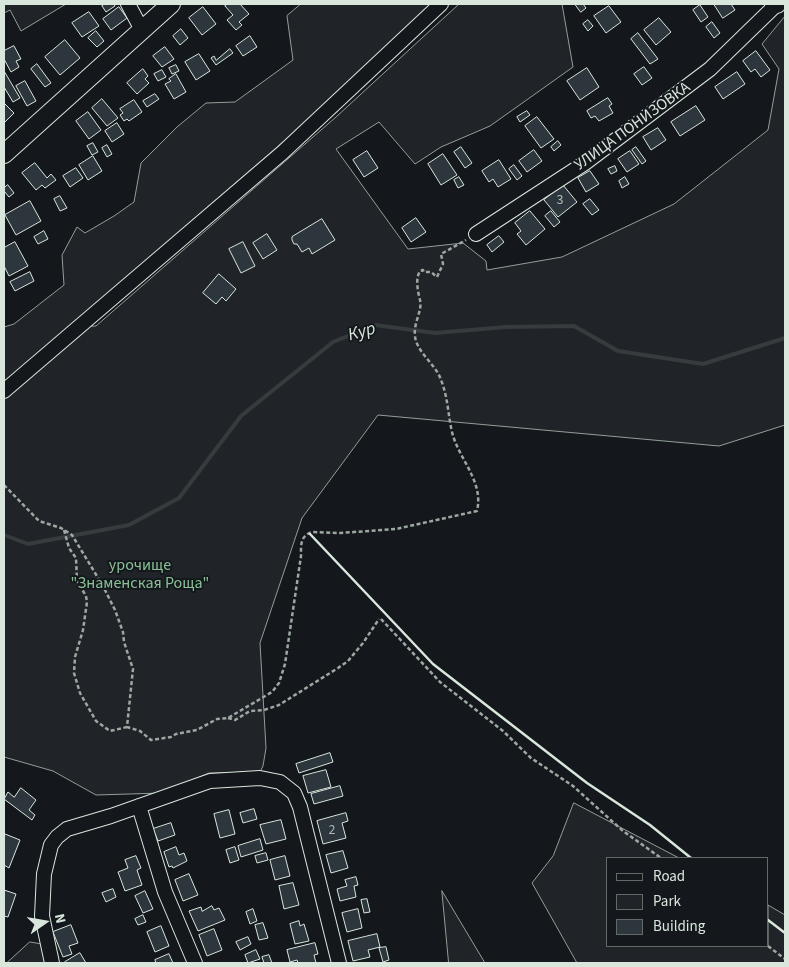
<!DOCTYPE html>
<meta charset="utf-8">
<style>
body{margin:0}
#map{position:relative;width:789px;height:967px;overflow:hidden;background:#14181c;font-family:"Source Sans 3",sans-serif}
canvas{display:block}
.frame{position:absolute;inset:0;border:5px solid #d8e6dc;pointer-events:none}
.legend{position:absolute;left:606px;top:857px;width:162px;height:90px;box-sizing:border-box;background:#14181c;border:1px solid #626a69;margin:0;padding:6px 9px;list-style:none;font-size:15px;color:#d8e6dc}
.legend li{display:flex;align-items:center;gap:10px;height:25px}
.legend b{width:25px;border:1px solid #626a69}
.north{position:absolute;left:20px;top:897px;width:50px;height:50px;-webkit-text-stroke:4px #14181c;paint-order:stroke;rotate:77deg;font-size:14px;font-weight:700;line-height:20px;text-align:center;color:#d8e6dc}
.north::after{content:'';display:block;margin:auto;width:18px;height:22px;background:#d8e6dc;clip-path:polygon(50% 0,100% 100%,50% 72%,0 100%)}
</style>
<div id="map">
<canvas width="789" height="967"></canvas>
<div class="frame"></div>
<ul class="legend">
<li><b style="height:6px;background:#14181c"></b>Road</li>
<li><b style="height:14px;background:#202428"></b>Park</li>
<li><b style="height:14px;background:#2c363c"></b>Building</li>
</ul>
<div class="north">N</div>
</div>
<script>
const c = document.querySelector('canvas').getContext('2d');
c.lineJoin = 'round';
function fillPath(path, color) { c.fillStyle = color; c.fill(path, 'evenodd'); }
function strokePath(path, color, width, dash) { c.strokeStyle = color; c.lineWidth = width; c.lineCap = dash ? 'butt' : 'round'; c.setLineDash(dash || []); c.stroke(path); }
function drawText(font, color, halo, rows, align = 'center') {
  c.font = font + ' "Source Sans 3",sans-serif'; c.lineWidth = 4; c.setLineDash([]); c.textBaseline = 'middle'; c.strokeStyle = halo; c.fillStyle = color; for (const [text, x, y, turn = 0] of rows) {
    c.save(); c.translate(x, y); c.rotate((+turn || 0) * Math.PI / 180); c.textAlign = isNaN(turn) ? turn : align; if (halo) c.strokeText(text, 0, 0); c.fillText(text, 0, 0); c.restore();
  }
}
const green = new Path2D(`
 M4,4H66L21,31L10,10L4,13Z
 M301,4H432L327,104L196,217L71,327L96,326L336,117L459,4H562L573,67L490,126L441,147L415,164L379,122L336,149L408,249L463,243L486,261L487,270L562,257L674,204L768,130L779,69L762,44L785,16V425L719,446L378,415L302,518L260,643L266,748L263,766L260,772L209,773L162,793L96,795L53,771L4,757V327L14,324L64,285L62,255L77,227L85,233L114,216L134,202L141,163L177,127L206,103L235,102L293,60L287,16Z
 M574,803L679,858H608V946H768V905L785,915V963H577L532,883L553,856Z
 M442,891L485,963H449Z
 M30,942L42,944L46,963H7Z`);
fillPath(green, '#202428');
strokePath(green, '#939e99', 1);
strokePath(new Path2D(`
 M4,535L28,544L129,525L179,498L241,416L333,342L375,325L435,333L506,327L574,326L618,351L703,364L785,338`), '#363b3e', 4);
const building = new Path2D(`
 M105,4H114L115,6L106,12L102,6Z
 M228,4H240L249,14L239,22L242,25L236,30L227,20L233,15L225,6Z
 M575,4H583L586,8L581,12Z
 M714,4H731L735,10L723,18Z
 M700,5L708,17L701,22L693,10Z
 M609,6L621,22L606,33L594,16Z
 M119,7L127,18L111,30L103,19Z
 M203,7L216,24L202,35L189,18Z
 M89,12L99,26L82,37L72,23Z
 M659,18L671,32L656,45L644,30Z
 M588,20L593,26L588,31L583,24Z
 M712,22L720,33L714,38L706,27Z
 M181,29L188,38L180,45L173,36Z
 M96,31L104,41L97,47L88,38Z
 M638,33L658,59L650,64L631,39Z
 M250,36L257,47L243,56L236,46Z
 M65,40L80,58L60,75L45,57Z
 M14,46L21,59L16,61L19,67L11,72L4,59V51Z
 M165,47L174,59L162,67L153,56Z
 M230,49L233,53L216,65L211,58L214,56L216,60Z
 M756,51L770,70L761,77L755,69L751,72L743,61Z
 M199,54L210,71L196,80L185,62Z
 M37,64L51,83L45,87L31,69Z
 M176,65L179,71L172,74L169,68Z
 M644,67L652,78L642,85L634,74Z
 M587,68L599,87L580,100L567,81Z
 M143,69L148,76L145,79L149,83L137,94L127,83Z
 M162,70L166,77L158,81L154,74Z
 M4,71L20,98L13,102L4,87Z
 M737,72L745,84L723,99L715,87Z
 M176,74L186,92L174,99L165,84L171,81L169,79Z
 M25,81L36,101L27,106L16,86Z
 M155,94L159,99L147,107L143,101Z
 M608,98L612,104L609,106L613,113L599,121L595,116L591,118L587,111Z
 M102,99L118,118L107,126L92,108Z
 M134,100L142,112L129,121L127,119L124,121L120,115L123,113L120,109Z
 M5,104L14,113L4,123V105Z
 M696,106L705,120L680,136L671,122Z
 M527,111L530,115L520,122L517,117Z
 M88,112L101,130L89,139L76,121Z
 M537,117L554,139L541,148L525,126Z
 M117,123L124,134L112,142L105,131Z
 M658,128L666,140L651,150L643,137Z
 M558,141L561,145L554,151L551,147Z
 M93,143L98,152L92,155L87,146Z
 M107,145L112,154L107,157L102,148Z
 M461,147L472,163L465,168L454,152Z
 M636,147L646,161L642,164L632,150Z
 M534,150L542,161L527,172L519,161Z
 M367,151L378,168L364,177L353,160Z
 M630,151L639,164L627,172L618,159Z
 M443,154L457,175L441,185L428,164Z
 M93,156L102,171L88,180L79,165Z
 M499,160L511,179L498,187L493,179L489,182L482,171Z
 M35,163L47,178L51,174L56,180L45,188L42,185L36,190L22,173Z
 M514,165L522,176L517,180L509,169Z
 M615,166L617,171L611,174L608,169Z
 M76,168L83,178L70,187L63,176Z
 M590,171L599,184L586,192L578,178Z
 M459,177L464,185L458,188L454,180Z
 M625,177L629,184L622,188L619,181Z
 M8,185L14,193L9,197L4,191V188Z
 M563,185L577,202L558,217L544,200Z
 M60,196L67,208L60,211L54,199Z
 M590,199L599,210L592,215L583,204Z
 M30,201L41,221L16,235L5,215Z
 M530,211L545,229L526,245L517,234L521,231L515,223Z
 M551,211L560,222L554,227L545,216Z
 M416,218L426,232L411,242L402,228Z
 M322,219L335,240L312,254L309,248L302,252L297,244H294L292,240V237Z
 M44,231L48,239L38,244L34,237Z
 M267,234L277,250L263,259L253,243Z
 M499,236L504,242L492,252L487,245Z
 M15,242L28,266L9,276L4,266V248Z
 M243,242L255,266L241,273L229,249Z
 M30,272L34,281L15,291L10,282Z
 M219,274L236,289L226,301L222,297L216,304L203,293Z
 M330,753L333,762L299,773L296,764Z
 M326,770L331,787L308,793L303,776Z
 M340,786L343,796L314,804L311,794Z
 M21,788L36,800L29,810L35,815L32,820L4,799L8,792L14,797Z
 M254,809L257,819L243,823L240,813Z
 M229,810L235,834L220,838L214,814Z
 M346,813L348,821L342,823L346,838L323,844L317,821Z
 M281,820L286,839L266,844L260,825Z
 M171,823L175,835L158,841L153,829Z
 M5,834L20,840L9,868L4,865Z
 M260,839L263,850L241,857L238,846Z
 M176,847L179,855L184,853L187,861L173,868L172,866L169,867L164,852Z
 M235,847L239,860L230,863L226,850Z
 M343,851L348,868L331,873L326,855Z
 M266,853L268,860L257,863L255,856Z
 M136,856L141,868L137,870L142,885L125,891L118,872L128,868L125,860Z
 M285,856L290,876L275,880L270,860Z
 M189,874L198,895L183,901L175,880Z
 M356,877L358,885L354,886L356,897L340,901L337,889L347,886L345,880Z
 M293,883L299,905L284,909L279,886Z
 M113,889L116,897L106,902L102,893Z
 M4,890L16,894L8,917L4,916Z
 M145,891L153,909L143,913L135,896Z
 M367,899L370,912L364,913L361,900Z
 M212,906L214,910L219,908L225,920L198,931L189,911L201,907L202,911Z
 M253,909L257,921L250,924L246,912Z
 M358,909L362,928L347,932L342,913Z
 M143,915L146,922L138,925L135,919Z
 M299,921L300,926L304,924L309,941L295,944L290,924Z
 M263,923L268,938L259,940L255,925Z
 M71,925L78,943L69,946L72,954L63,957L53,932Z
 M161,926L169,946L155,952L147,932Z
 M214,929L222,950L207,956L199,935Z
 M377,934L380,947L368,950L370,957L353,961L348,941Z
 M248,937L251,944L240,950L236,942Z
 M315,943L318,954L314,955L316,963H298L297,960L290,962L287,950Z
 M386,947L389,960L383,962L379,948Z
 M256,950L260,959L248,963L245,955Z
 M80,953L86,963H66L65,962Z
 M169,954L173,963H156L155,960Z
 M269,955L272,963H264L262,957Z`);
fillPath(building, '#2c363c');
strokePath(building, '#d8e6dc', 1);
const minor = new Path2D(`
 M128,4L142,30
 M476,234L585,163L710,69L777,4
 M4,391L282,153L441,4
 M139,806L165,892L195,963
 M52,963L42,916L44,874L51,845L57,837L67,829L111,816L210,781L260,778L280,782L294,793L300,807L339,963`);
const major = new Path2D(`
 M774,4H777
 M4,154L171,4`);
strokePath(minor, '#d8e6dc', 16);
strokePath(major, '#d8e6dc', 20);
strokePath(new Path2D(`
 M4,485L39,521L61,528L72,535L103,586L115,610L123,632L124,642L133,669L127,727L140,731L151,740L171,737L176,734L197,730L217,719L228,718L272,692L279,683L285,664L301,556C301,545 300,536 312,532L340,533L396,529L477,511C484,481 459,460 452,432C448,415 448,397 441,380C436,365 421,356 416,341C411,325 423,312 420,300C418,292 415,279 420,271L423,270L424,272H431L437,277L443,264L441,254L466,240
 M64,530L69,548L76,558L77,581L86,596L87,602L83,630L75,657L74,673L80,693L96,721L110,731L127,727
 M381,619L440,682L503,731L531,758L573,786L623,831L661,858
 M228,718L235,720L250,711L264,710L279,705L338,668L348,661L363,643L379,619
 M768,946L785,959`), '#9da8a2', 2.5, [4, 2.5]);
strokePath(minor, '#14181c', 14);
strokePath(major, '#14181c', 18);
strokePath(new Path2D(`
 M310,534L433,664L587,783L650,825L691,858
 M768,920L785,933`), '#d8e6dc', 2.5);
drawText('14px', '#adbab4', null, [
 ["3",560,201],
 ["2",332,831]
]);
drawText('16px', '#d8e6dc', '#14181c', [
 ["УЛИЦА ПОНИЗОВКА",633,127,-36]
]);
drawText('16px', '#8ac095', '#14181c', [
 ["урочище",140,566],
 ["\"Знаменская Роща\"",140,584]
]);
drawText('italic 18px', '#d8e6dc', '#14181c', [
 ["Кур",362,333,-16]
]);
</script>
